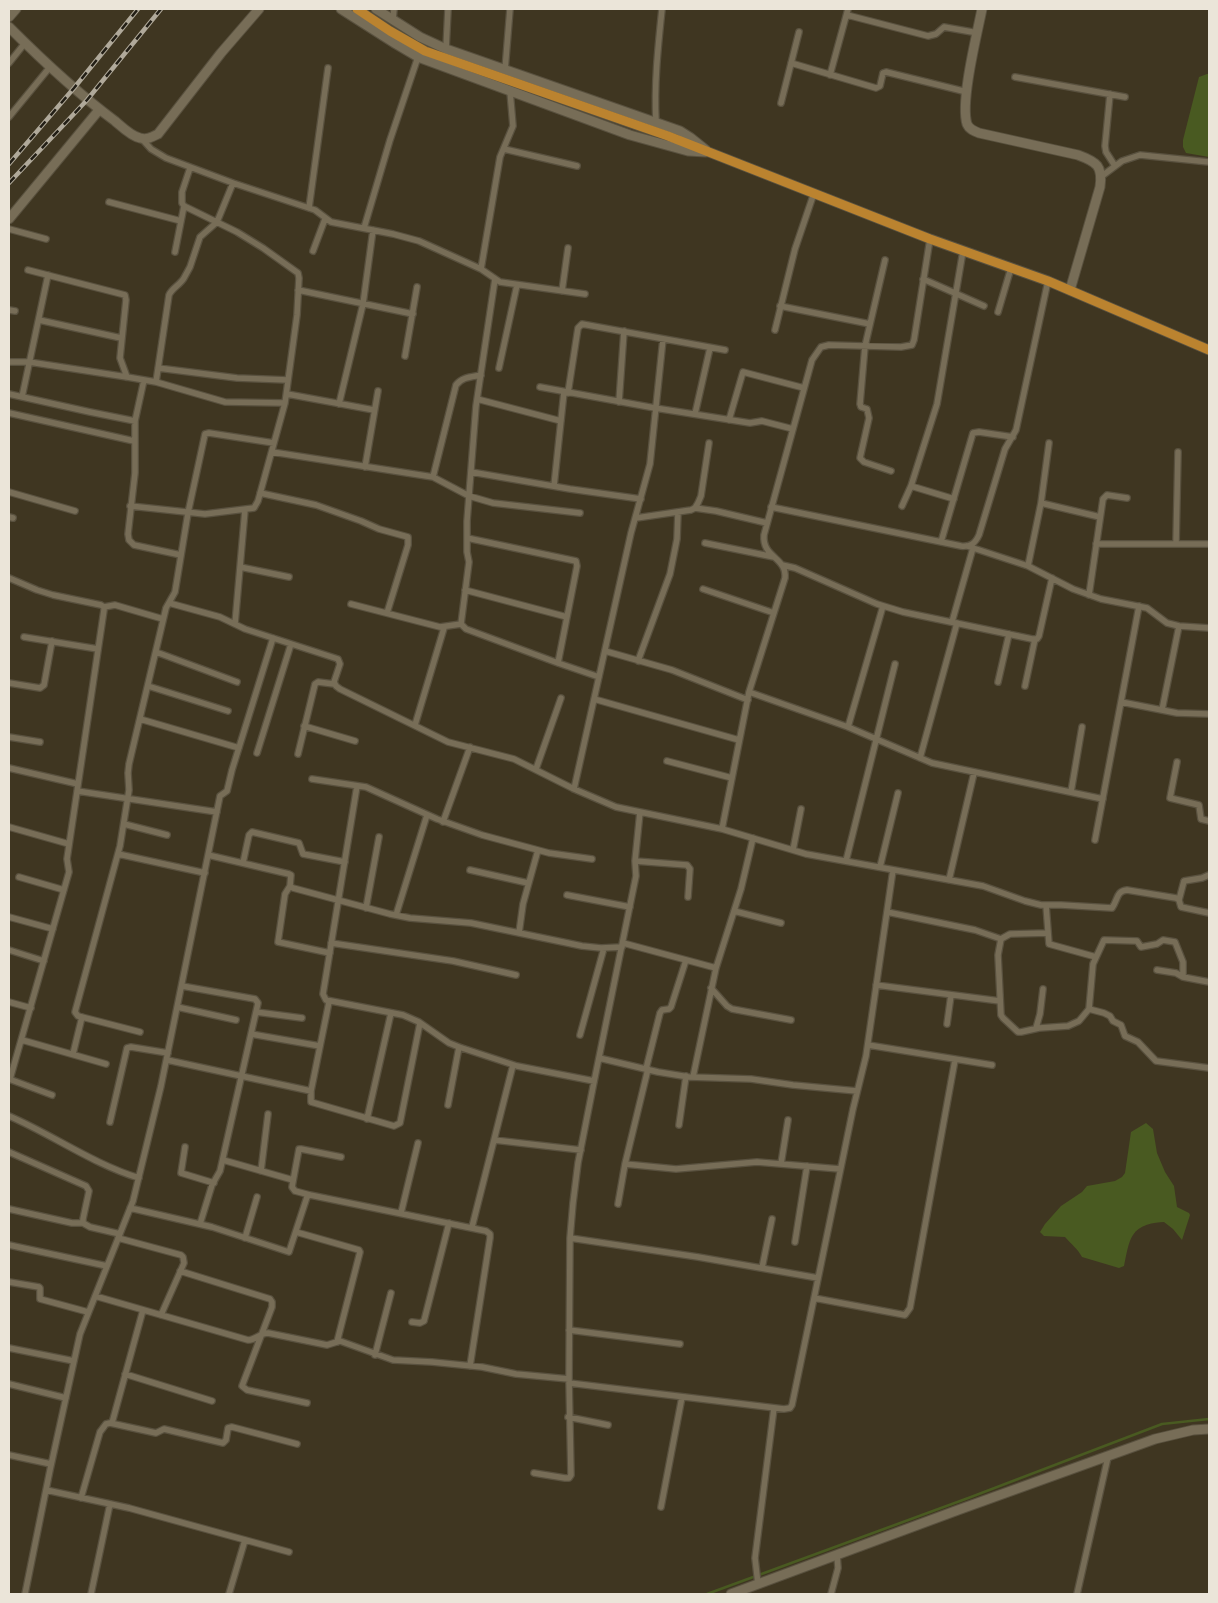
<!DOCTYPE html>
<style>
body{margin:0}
#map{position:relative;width:1218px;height:1603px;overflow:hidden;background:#3f3621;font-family:Arial,sans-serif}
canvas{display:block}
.frame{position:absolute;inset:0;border:10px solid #ebe5d9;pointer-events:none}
</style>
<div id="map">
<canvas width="1218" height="1603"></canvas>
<div class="frame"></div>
</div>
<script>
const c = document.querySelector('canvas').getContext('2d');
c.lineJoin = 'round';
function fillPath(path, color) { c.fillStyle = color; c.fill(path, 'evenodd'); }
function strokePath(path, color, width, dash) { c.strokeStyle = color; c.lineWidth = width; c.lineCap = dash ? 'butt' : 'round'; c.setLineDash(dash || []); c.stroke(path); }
fillPath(new Path2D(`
 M1207,74H1209V157L1186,153L1183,147V140L1199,77Z
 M1146,1123L1153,1129L1157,1153L1165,1172L1174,1186L1177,1207L1189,1213L1190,1215L1182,1240L1173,1229L1164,1222C1154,1222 1139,1225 1133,1235C1128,1242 1126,1257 1124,1266L1119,1268L1082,1257C1078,1249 1071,1244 1065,1237L1044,1236L1040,1232L1045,1224L1061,1206L1082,1192L1087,1186L1115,1181L1122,1177L1125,1173L1131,1132Z`), '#495a21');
strokePath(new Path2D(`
 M707,1594L971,1497L1162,1424L1209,1419`), '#495a21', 2.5);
const street = new Path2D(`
 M847,15L928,36L936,34L944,27L978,33
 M393,19L394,9
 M446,49L448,9
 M9,63L25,43
 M791,63L876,88L880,86L883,73L886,72L967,92
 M505,70L510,9
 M830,75L848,9
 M1015,77L1125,97
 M1110,94L1105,146L1106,152L1115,166
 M781,103L799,32
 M9,117L50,67
 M656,122C654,84 658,47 662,9
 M142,139L151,149L166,158L233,183L315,210L331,222L393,234L419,241L481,269L500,282L585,294
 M504,149L577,166
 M1102,176L1122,161L1140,155L1209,162
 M109,202L181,221
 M309,208L328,68
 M364,228L390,140L418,57
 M9,229L46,239
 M313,251L325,219
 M175,252L184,206
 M885,260L865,346L860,404L861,407L867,409L869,418L860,458L864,462L891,471
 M481,269L500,157L513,126L510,91
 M28,270L125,295L126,300L120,358L127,377
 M495,279L476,406L467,521V552L469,562L461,624L466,629L558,663L599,677
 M923,279L984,306
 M298,290L413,314
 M562,291L568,248
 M780,306L870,324
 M9,310L15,311
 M998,312L1011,268
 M39,320L121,338
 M775,330L795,249L814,193
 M405,356L417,287
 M9,362H29L127,377L156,382L225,402L285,403
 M158,368L237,378L288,380
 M499,368L517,285
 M144,380L135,421V473L128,534L129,540L134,545L181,555
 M156,382L169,295C172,288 180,285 184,278L190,267L200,237L217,222L233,183
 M540,387L655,408L750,423L762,421L793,429
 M568,393L578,328L582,324L725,350
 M9,394L90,412L135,421
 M287,394L374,410
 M22,397L48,275
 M477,399L561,421
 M619,402L624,331
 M339,404L363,304L373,230
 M9,413L134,441
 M695,414L710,348
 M729,420L743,372L804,388
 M272,452L433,477L469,496L493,503L580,513
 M365,467L378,391
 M471,472L570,489L641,499
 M433,477L456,385C462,377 471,377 481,375
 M554,486L564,392
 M911,486L954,499
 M9,492L75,511
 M260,493L316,505L361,521L379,529L408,537V545L387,613
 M1041,503L1100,517
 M130,506L205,514L254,508L258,501L285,403L297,315L299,278L298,273L263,248L237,232L184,206L182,203V192L190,168
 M902,506L911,486L937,404L963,251
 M771,507L961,546C970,547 975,544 979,535L1005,449L1016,430L1048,281
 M695,508L716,511L767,523
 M9,517L13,518
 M636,518L691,510L695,508L698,503L701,496L709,443
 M467,538L576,561L577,566L558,663
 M941,542L973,433L979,432L1013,437
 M705,543L774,557
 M1096,544H1209
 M1176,544L1178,452
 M967,546L1028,566L1073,589L1101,599L1147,608L1167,623L1179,626L1209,628
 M782,565L795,568L877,604L903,612L1032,639H1037L1039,636L1052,578
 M1028,566L1041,503L1049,443
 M240,567L289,577
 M9,578L37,590L53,595L101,605L104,607V610L67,859L69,872L10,1079
 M703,589L774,613
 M465,590L567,617
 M1089,595L1103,499L1107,495L1127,498
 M169,603L220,617L245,629L338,659L340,664L334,682L336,686L340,689L448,742L514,759L574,789L616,807L722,829L806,854L983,886L1025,901L1041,905H1061L1112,908C1118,900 1116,891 1127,890L1176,898L1179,900L1181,907L1209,913
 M351,604L440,627L461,624
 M104,607L115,605L163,619
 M952,622L973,548
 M235,624L245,510
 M24,637L98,649
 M605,651L672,670L748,700
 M156,652L237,682
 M638,661L670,574L677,539L678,512
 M998,682L1009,634
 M9,683L40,688L44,685L52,641
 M148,686L228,711
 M1025,686L1035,639
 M749,692L848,727L932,763L1103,799
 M594,699L739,740
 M1121,702L1177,713L1209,714
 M1162,710L1179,626
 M140,719L239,748
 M415,725L444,628
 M304,726L355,741
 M848,727L883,606
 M9,737L40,742
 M257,753L291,644
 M298,754L315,684L318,682L334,684
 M920,758L957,623
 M667,761L732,778
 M1177,762L1170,798L1199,805L1201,819L1209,821
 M9,768L78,784
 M536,769L561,698
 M312,779L366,787L437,819L482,835L549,853L592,859
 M357,786L323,994L326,1000L403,1015L419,1022L449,1043L459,1047L517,1066L594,1081
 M574,789L631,533L650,464L663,339
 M77,791L217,812
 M1071,792L1082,727
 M443,822L470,747
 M124,824L167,835
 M9,827L69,844
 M722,829L749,692L785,578C787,557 762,558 764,535L812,360L821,347L829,345L901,347L912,345L914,340L930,239
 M1095,840L1139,606
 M793,850L801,809
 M118,854L205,873
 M208,855L289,874L291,875L290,886L293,888L390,914L410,918L471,923L582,946L601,948L622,947
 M635,861L687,865L690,869L688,897
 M846,861L895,664
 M243,863L249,835L252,832L299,843L303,854L345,862
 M880,867L898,793
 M470,870L528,883
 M19,877L64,890
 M949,880L974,773
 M290,886L285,894L278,942L330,953
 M567,895L630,907
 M1179,900L1184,881L1202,878L1209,875
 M1046,905L1049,944L1096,957
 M366,908L379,837
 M734,911L781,923
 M887,912L975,930L1001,939L998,955L1001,1015L1003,1018L1018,1032H1021L1039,1028L1068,1026L1079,1021L1089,1009L1093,964L1104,940L1137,941L1141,947L1157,944L1163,940L1175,942L1183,962V977
 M396,915L427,815
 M9,917L53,929
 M519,933L523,904L538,850
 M1001,939L1010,934L1048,933
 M331,943L453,961L516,975
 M623,943L716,968
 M9,950L44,961
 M1157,970L1176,973L1183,977L1209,982
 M876,985L1000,1001
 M182,986L255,999L258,1003L220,1171L212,1185L200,1224
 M711,988L727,1006L732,1009L791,1020
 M9,1002L31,1008
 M329,1002L311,1091V1102L394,1126L400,1123L420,1023
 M177,1007L236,1020
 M1089,1009L1104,1013L1110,1016L1113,1021L1121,1025L1125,1036L1138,1042L1156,1061L1209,1068
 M256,1012L302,1018
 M947,1024L951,995
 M1036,1028L1040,1014L1043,989
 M140,1032L78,1016L75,1012L120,846L129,790L128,773L129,764L166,608L175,592L188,513L205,434L209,433L274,443
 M251,1034L320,1046
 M580,1035L604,948
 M22,1040L106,1064
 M868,1045L992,1065
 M73,1054L82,1017
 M599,1058L658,1072L689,1077L751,1079L793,1085L857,1091
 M167,1060L311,1091
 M646,1069L660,1013L662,1010L669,1009L671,1007L686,960
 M693,1077L716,968L741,889L753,838
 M9,1079L52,1095
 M448,1105L459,1047
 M9,1116C53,1135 93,1164 139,1178
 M367,1119L391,1013
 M110,1122L127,1048L131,1047L168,1053
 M679,1125L686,1076
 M494,1140L581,1150
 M185,1147L181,1173L214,1183
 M9,1152L86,1186L89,1191L83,1219V1223L90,1227L120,1234
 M223,1160L293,1180
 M625,1164L676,1169L757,1162L840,1169
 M781,1164L788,1120
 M261,1171L268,1114
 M310,1195L295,1191L292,1187L299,1149H301L341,1157
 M618,1204L625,1164L648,1069
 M130,1208L212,1227L289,1252L307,1197L310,1195L486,1231L490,1234V1238L470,1366
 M9,1209L72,1223H83
 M401,1213L418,1143
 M472,1227L513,1065
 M296,1232L359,1250L360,1252L337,1342
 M118,1238L181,1255L183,1257L184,1263L161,1315
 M245,1238L257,1197
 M570,1238L698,1257L818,1278
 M795,1242L807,1166
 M9,1245L107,1266
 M762,1268L772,1219
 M180,1271L270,1299L272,1302V1307L242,1386L247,1390L307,1403
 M9,1282L39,1287L40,1288V1299L88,1312
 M95,1296L248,1340C256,1340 260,1333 268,1333L327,1345L340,1341L393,1360L432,1362L482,1367L516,1374L569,1379
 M814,1298L905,1315L910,1308L955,1060
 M412,1322L420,1323L424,1321L449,1223
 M569,1330L680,1344
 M9,1348L74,1361
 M375,1355L391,1293
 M125,1374L212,1401
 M569,1383L784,1409L790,1408L792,1405L853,1109L866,1056L893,870
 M9,1384L66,1398
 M568,1417L608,1425
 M112,1423L143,1310
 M9,1455L51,1464
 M534,1473L565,1478H569L571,1475L569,1379L570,1238L573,1203L578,1163L593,1087L636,876L635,861L640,812
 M46,1490L129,1508L289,1552
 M81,1498L100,1432L106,1424L110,1423L156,1433L164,1429L223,1443L226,1440L228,1428L232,1427L297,1444
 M661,1507L682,1397
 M758,1584L755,1558L774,1408
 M25,1594L50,1470L80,1334L133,1201L161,1086L220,796L227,791L232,770L273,638
 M91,1594L110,1504
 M229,1594L245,1540
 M831,1594L838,1568L837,1555
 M1077,1594L1108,1457`);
const secondary = new Path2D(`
 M341,9L396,44L418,57L630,135L688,151L706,152
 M376,9L420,37L446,49L680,131L691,138L706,150
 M982,9C977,34 960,102 967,124C969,129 974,131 979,133L1078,155C1097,162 1103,166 1100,187L1070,290
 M9,17L16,9
 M9,27C42,60 77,93 115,121C122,127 131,136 140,138C147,140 152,137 158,134L221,53L259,9
 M9,219L99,110
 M731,1594L958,1510L1155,1439L1193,1430L1209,1429`);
const primary = new Path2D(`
 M357,9L390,31L425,51L668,136L930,239L1048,281L1209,350`);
strokePath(street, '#59513f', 8);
strokePath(secondary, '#59513f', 11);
strokePath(primary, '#59513f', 11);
strokePath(street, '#776d57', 5.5);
strokePath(secondary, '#776d57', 9);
strokePath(primary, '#bb832f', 9);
const rail = new Path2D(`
 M9,164L74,88L138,9
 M9,183L87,100L161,9`);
strokePath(rail, '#b0a99a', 4.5);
strokePath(rail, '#221e15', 2.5, [8]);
</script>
